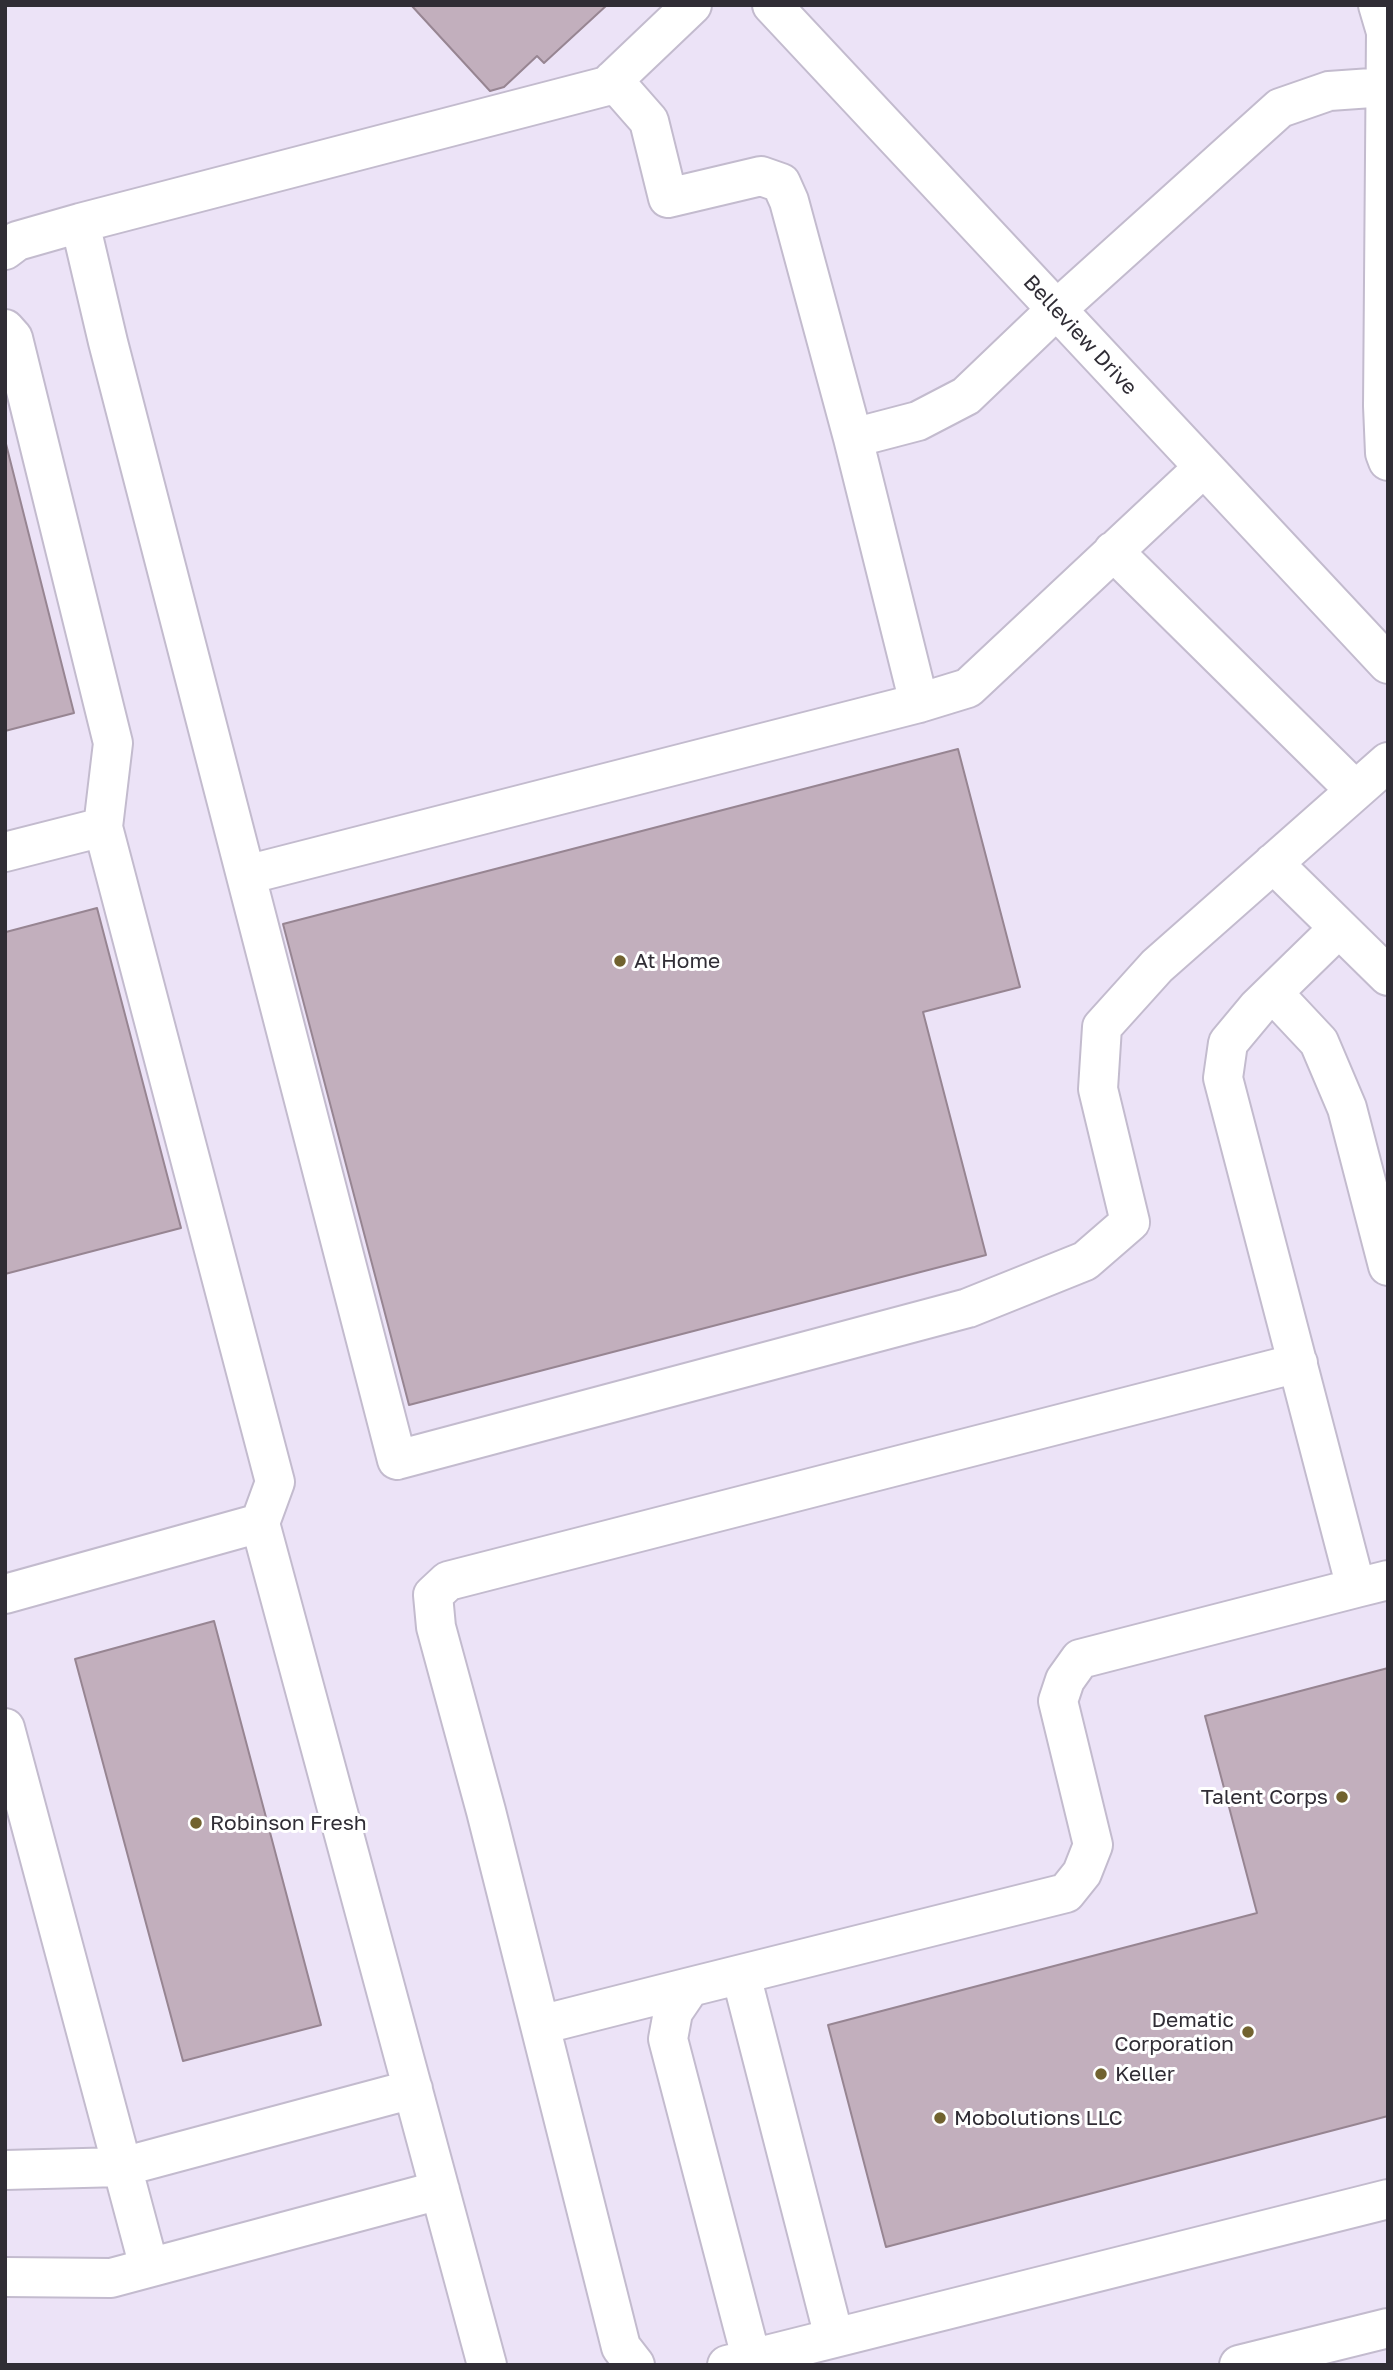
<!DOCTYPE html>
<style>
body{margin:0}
#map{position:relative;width:1393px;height:2370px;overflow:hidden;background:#ece3f7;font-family:"Golos Text",sans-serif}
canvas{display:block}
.frame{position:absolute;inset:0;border:7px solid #302d35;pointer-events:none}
</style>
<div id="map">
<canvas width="1393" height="2370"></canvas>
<div class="frame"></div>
</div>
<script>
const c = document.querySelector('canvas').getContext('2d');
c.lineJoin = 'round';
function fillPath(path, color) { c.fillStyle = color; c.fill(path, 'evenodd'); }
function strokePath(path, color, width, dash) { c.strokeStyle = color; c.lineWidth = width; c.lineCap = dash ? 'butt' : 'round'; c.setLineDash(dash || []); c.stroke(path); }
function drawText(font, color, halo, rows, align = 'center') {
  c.font = font + ' "Golos Text",sans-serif'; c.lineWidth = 6; c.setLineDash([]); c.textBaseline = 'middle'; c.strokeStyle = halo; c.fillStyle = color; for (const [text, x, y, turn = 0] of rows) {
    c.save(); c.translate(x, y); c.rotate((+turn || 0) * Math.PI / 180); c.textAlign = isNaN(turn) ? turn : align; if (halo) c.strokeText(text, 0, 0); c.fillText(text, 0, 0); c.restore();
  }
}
const building = new Path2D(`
 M411,5H607L544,63L537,56L504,87L490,91Z
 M5,440L74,713L5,731Z
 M958,749L1020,987L923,1012L986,1255L409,1405L283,924Z
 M97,908L181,1228L5,1274V929L6,932Z
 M214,1621L321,2025L183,2061L75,1659Z
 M1388,1668V2116L886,2247L828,2025L1257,1913L1205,1716Z`);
fillPath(building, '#c2afbd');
strokePath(building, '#978592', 2);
const minor = new Path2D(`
 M772,5L1388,664
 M1378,5L1386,32L1383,406L1385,453L1388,461
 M613,80L649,121L668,198L761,176L781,183L789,201L853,438L919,703
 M80,223L108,342L397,1460L968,1308L1085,1261L1130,1222L1098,1089L1102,1027L1157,966L1388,762
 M5,250L17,241L80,223L607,86L692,5
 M5,329L13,338L113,743L103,827L275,1482L260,1523L487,2365
 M853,438L918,421L966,396L1057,309L1280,108L1329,91L1386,87
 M1113,551L1355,790
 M5,852L103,827
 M1273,863L1388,976
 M246,875L919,703L968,688L1203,468
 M1339,928L1258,1007L1228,1043L1223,1078L1356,1588L1388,1580
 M1273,993L1319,1042L1347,1108L1388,1266
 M5,1594L260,1523
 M5,1728L149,2267
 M741,1975L834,2337
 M540,2025L690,1987
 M5,2170L122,2167L413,2089
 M5,2277L111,2278L440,2190
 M635,2365L621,2347L486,1811L436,1627L433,1595L448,1581L1298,1363
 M727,2365L1388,2199
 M753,2365L668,2039L673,2012L690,1987L1066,1893L1082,1873L1093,1845L1058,1701L1065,1680L1080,1659L1356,1588
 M1239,2365L1388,2328`);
strokePath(minor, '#c3bbce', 42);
strokePath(minor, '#fff', 38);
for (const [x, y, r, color] of [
 [620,961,7,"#71622f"],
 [1342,1797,7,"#71622f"],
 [196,1823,7,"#71622f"],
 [1248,2032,7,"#71622f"],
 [1101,2074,7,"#71622f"],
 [940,2118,7,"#71622f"]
]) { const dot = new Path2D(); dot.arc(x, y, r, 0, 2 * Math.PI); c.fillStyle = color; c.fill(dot); strokePath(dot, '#fff', 2.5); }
drawText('21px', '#302d35', '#fff', [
 ["Belleview Drive",1080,335,47]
]);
drawText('21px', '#302d35', '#fff', [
 ["At Home",634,961],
 ["Talent Corps",1328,1797,"right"],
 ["Robinson Fresh",210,1823],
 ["Dematic",1234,2020,"right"],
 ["Corporation",1234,2044,"right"],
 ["Keller",1115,2074],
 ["Mobolutions LLC",954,2118]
], 'left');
</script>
